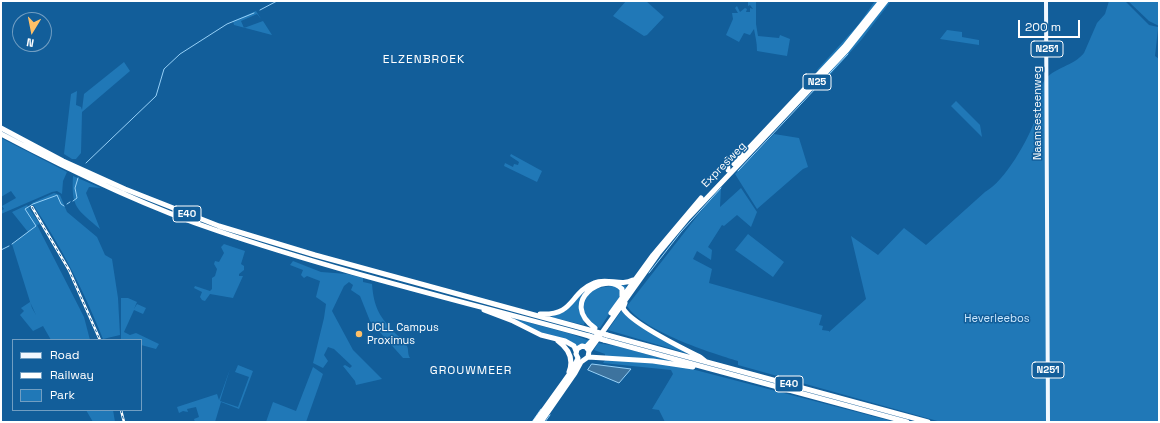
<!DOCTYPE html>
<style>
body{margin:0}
#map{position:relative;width:1160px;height:423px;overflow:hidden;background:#125e9a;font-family:"Space Grotesk",sans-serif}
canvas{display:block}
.frame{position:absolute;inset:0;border:2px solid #fff;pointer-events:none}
.legend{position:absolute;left:12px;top:339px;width:130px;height:72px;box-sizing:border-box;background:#125e9a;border:1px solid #719ec2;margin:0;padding:5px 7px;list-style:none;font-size:12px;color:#fff}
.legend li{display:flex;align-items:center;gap:8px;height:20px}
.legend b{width:20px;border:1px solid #719ec2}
.north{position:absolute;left:12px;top:12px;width:40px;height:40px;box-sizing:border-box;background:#125e9a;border:1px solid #719ec2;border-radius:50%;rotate:190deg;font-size:11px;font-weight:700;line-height:16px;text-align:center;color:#fff}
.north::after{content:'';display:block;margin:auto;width:14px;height:18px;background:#ffc067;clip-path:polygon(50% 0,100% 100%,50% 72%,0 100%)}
.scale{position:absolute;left:1018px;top:20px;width:62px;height:18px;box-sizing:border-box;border:2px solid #fff;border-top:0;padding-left:5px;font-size:12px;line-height:14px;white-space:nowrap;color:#fff;-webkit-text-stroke:3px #125e9a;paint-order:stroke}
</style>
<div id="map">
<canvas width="1160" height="423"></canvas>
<div class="frame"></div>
<ul class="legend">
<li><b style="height:5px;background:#f1f8ff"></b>Road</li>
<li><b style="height:5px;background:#fff"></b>Railway</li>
<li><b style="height:11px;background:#2078b7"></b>Park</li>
</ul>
<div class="north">N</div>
<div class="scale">200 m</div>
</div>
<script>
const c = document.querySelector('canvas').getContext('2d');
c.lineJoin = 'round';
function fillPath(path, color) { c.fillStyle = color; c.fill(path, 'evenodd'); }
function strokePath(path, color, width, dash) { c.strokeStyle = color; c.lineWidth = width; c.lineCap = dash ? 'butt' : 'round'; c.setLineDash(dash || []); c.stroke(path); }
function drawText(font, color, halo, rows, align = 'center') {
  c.font = font + ' "Space Grotesk",sans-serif'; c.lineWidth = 3; c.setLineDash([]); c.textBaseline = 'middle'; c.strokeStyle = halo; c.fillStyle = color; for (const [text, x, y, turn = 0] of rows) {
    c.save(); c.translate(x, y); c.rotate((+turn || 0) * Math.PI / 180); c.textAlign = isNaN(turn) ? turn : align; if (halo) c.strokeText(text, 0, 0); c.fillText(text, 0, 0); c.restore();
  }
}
fillPath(new Path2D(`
 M626,1H646L664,17L647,35L644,36L613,16Z
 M748,1H756V24L758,36L779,38L780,35L790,39L787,56L757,51C757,42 755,35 754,29L750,35L744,33L739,42L726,35L733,19L732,13H738L735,8L737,6L740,12L745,8L747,9L746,12H750V8L753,9L750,5L748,6Z
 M875,1H891L862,39L831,74L817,70L858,25Z
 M1109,1H1125L1149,25L1158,27V29L1155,56L1159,59V422H941L738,365V361C711,353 643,331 627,306L705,206L721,188L720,207L741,188L757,212L751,227L737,215L724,226L722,225L708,247L712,250L711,260L697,251L693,259L712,269L709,283L822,315L819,325L823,326L822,330L829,331V332L866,299L851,236L878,255L904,228L926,245L985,192C1005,181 1029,139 1036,117C1040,106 1037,90 1044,81C1054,67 1074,66 1084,53L1097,23L1105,14Z
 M1128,1H1159V26L1149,21Z
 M256,11L261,19L257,14L241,21L244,28L263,21L272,35L234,25L233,21Z
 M947,30L962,32V37L979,40V45L940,39Z
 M124,62L130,71L82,112L81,153L76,159H72L64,154L71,94L77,91L76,105L81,107L82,110L84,94Z
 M956,101L980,125L982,137L951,106Z
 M774,134L799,138L808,167L803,169L757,209L735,174Z
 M1,138L67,172L63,181L62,194L57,191L52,192L1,214V211L4,209L2,206L16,198L11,191L1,197Z
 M511,154L542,171L537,182L504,166L505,163L513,167L514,164L518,165L519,162L510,156Z
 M73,176L101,188L89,187L86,193L100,229C77,209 71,208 73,176Z
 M54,193L60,195L67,212L97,237L105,255L112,259L118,298L120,335L103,339C84,291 61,246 32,203Z
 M27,205L40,224L37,225L84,317L90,340H51L43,326L33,331L20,315L24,311L21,308L30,302L36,315L32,308L12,244L28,232L12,212Z
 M748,234L784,262L773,277L735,250Z
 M224,244L245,251L241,264L244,266V270L239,274V276H243L233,298L210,294L205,301L202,300L200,297L202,292L194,288L195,286L210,291L212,289V278L215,276L217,269L214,264L215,261L219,262L224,253L221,247Z
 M293,261L321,272L347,274L363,278V282L372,284C374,309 380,317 396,334C399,337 405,342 407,346C409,350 407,353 410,358H403L370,321L360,296L351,290L353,285L349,282L344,286L332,311L353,350L382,379L356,385L355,381L343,366L345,365L350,368L352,366L334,349L328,347L324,355L328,361L323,368L313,363L324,318L326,304L316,297L320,281L307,276L304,278L301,275L303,270L290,265Z
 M603,282L624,285L628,288L623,293L620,285C596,276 567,297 585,322L584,325L551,317L566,310L590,286Z
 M614,286L620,289V297L600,328L595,326L583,313C584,289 593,288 614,286Z
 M121,298H128L137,302L134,309L137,304L146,308L143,314L134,310L124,332L130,335L136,333L159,344L156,349L141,345V340H121Z
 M622,310L689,354L608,330Z
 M497,314L571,334L590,341L587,344L576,348Z
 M598,343L616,346L683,364L605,357V354L594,350Z
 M605,360L650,362L680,366L895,422H665L659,410L652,409L673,374L671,370L603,363Z
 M238,365L253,371L239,409L221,402L215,422H195L194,419L199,417L196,407L187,409L188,412L183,411L179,413L177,407L217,394L219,400L230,369L220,401L238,407L249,377L235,372Z
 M313,367L323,374L306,422H266L273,402L296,411Z
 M86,410H113L115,422H93Z`), '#2078b7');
const water = new Path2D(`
 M592,364L631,369L619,383L588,370Z`);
fillPath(water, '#3d739e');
strokePath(water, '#96d0f7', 1);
strokePath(new Path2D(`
 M260,10L277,1
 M86,163L156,96L164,69L180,54L227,24L254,13
 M738,171L848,54
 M73,201L77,198L75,188L78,178
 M67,204L70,202
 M12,244L36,226L25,209L33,204L55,196L57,195L61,204L64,206
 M1,250L9,246
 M649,273L681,232L721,188
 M532,422L541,409
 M545,422L550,415`), '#96d0f7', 1);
strokePath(new Path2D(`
 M1046,1L1048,422`), '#f1f8ff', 4);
strokePath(new Path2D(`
 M1,128L63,161L125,189L219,226L315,255L593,331
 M1,134C71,171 143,206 218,231C339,272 465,302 589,336
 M727,159L728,170
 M734,164L844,47L881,1
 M625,303L623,308C630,323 684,349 700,357L705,361
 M484,310L513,321L541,335L565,341L574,346L576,351
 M611,313L653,255L701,198
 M540,314C575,316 569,293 594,283C607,277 621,287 633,280
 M595,328C558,302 605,270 622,289V296
 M607,335L928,422
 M604,340L907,422
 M558,341C569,349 574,359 569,372
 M586,347L597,335
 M589,351L658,254L688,218L847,50L886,1
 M588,357L653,361L693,367
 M535,422L573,369L578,358L576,354L577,349L582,346L586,347L589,351L588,357L581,362L575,373L541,422`), '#fff', 5);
const rail = new Path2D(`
 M32,207L69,270L100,340
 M121,410L124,422`);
strokePath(rail, '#fff', 2.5);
strokePath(rail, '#125e9a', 1, [3]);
strokePath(new Path2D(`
 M593,331L607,335
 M589,336L604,340`), '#fff', 5);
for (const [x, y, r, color] of [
 [359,334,4,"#ffc067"]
]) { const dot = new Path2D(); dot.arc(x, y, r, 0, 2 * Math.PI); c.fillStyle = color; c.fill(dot); strokePath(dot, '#125e9a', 1.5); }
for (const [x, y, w] of [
 [1047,49,32],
 [817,82,28],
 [187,214,28],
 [1048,370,32],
 [789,384,28]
]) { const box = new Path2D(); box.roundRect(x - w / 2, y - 8, w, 16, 3); c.fillStyle = '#125e9a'; c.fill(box); strokePath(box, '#fff', 1); }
drawText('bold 10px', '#fff', null, [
 ["N251",1047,49],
 ["N25",817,82],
 ["E40",187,214],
 ["N251",1048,370],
 ["E40",789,384]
]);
drawText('11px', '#fff', '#125e9a', [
 ["Naamsesteenweg",1038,113,-90],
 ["Expresweg",724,165,-46]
]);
drawText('11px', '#cde9fe', '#125e9a', [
 ["Heverleebos",997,319]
]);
drawText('11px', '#fff', '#125e9a', [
 ["UCLL Campus",367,328],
 ["Proximus",367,341]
], 'left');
c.letterSpacing = '1px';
drawText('12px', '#fff', '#125e9a', [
 ["ELZENBROEK",424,60],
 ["GROUWMEER",471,371]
]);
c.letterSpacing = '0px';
</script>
